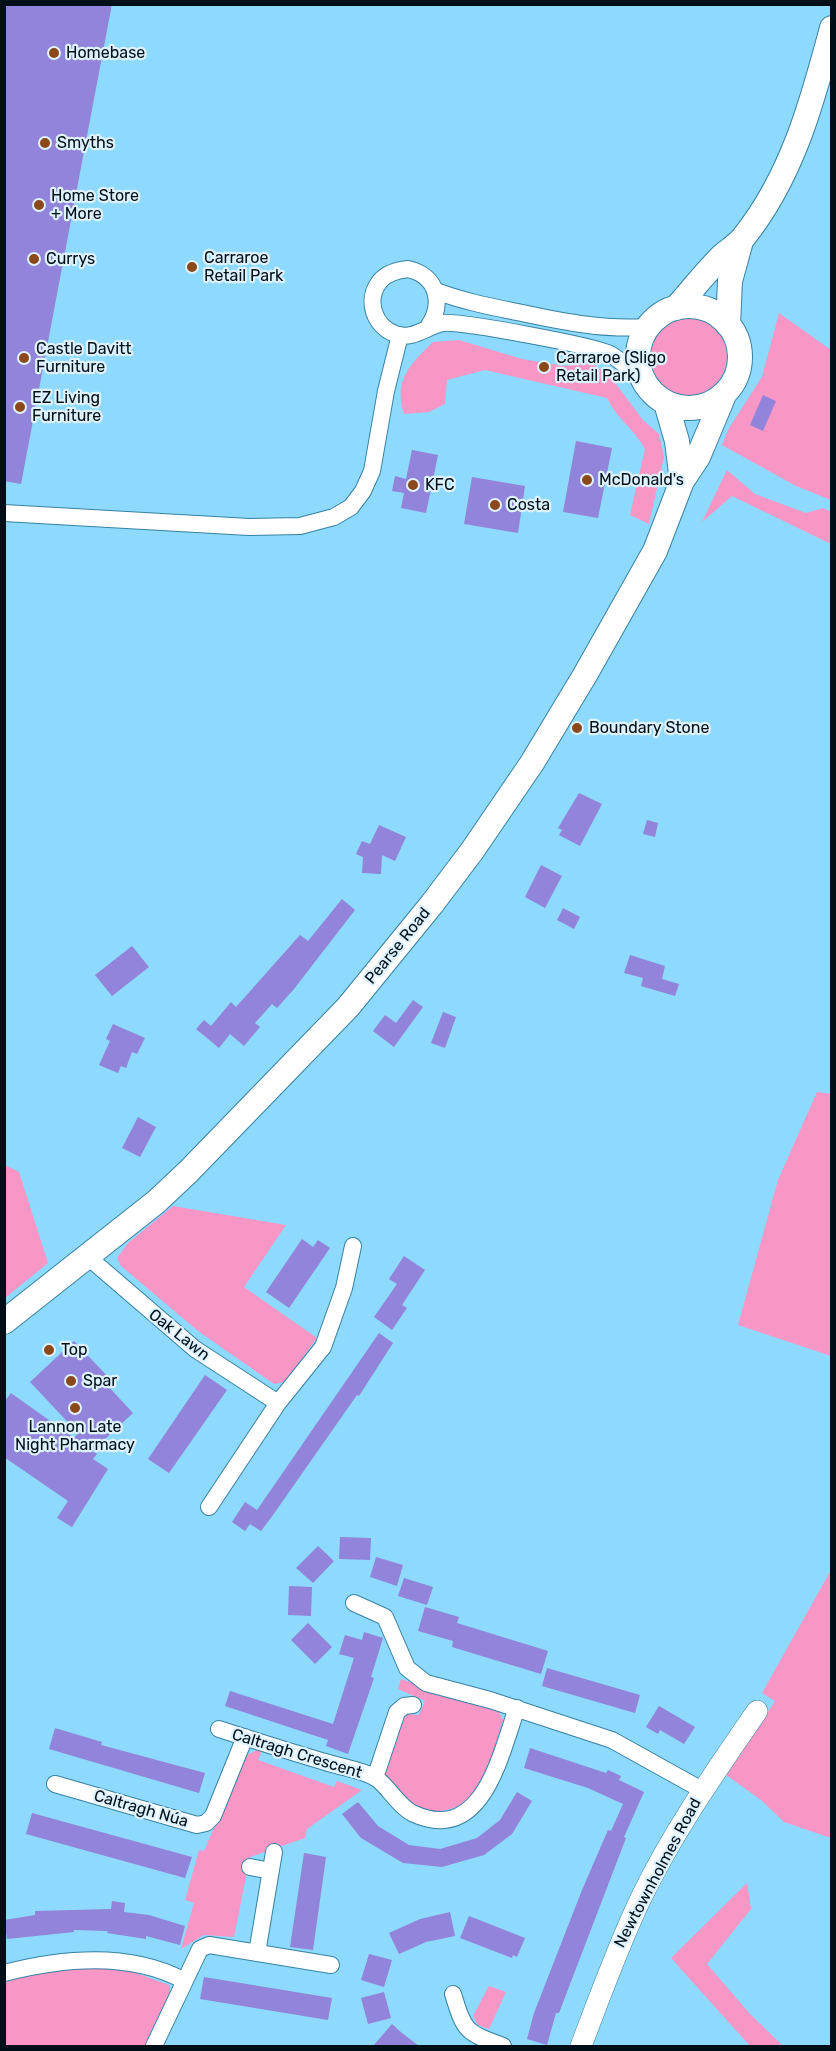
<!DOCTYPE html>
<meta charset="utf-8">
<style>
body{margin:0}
#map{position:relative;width:836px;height:2051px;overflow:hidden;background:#8ed9fe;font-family:Rubik,sans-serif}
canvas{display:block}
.frame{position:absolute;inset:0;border:6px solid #000e18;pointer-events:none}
</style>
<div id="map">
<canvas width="836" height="2051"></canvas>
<div class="frame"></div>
</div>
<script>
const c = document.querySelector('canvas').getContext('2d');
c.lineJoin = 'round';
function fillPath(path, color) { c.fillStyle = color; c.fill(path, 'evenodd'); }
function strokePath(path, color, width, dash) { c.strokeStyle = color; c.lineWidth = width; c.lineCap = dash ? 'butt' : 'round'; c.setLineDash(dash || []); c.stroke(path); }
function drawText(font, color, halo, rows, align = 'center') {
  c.font = font + ' Rubik,sans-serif'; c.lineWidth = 4.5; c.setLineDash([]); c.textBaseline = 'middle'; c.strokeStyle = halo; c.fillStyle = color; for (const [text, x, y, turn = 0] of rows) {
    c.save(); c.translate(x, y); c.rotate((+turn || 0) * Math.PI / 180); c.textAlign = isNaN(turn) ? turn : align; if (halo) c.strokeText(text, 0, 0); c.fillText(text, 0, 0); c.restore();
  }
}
fillPath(new Path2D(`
 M779,313L831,350V500L796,486L722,445L729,428L762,377Z
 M647 357a40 40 0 1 1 80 0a40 40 0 1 1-80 0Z
 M459,340L522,359L564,366L592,363L610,376L643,420L659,434L664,457L649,524L630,515L645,449C634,429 616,418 607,398L485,370L447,380L445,404L429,412L404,414C393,379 411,364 433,342Z
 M727,470L755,494L806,513L823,508L831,512V544L732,496L702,522Z
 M817,1092L831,1094V1356L738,1325L778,1180Z
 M5,1165L19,1172L48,1263L5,1298Z
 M173,1206L286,1225L244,1287L317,1338L285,1382L274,1384L198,1331L121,1266L117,1258L128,1243Z
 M831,1570V1838L784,1822L761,1800L726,1775L775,1701L762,1693Z
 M401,1679L491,1709L499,1712L503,1720C492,1752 485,1803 446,1810C436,1812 423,1812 414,1807C404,1802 395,1789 386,1781C385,1757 394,1736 405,1714L419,1715L425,1701L398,1689Z
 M257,1750L262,1751L258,1760L334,1787L337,1781L362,1790L307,1829L305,1838L250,1857L234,1937L204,1935L181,1949L194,1903L185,1900L199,1850L204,1851L245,1756Z
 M747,1883L751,1909L707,1964L750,2014L783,2046H750L671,1958Z
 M77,1966L128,1970L169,1985L171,1994L152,2030L147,2046H5L4,1978Z
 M489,1986L506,1992L489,2029L478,2025L473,2016Z`), '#f897c5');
fillPath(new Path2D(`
 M4,4H112L21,484L4,481Z
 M763,395L776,401L763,431L750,425Z
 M576,441L612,448L598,518L563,512Z
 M412,450L438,455L426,513L401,508L404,493L392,491L395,476L406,479Z
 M472,477L525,486L518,533L464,524Z
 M579,793L602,804L580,846L559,835L562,830L558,828Z
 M647,820L658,823L655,837L643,834Z
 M379,825L406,837L395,861L382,855L381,874L362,873L363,857L356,854L362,841L370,844Z
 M541,865L562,876L545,908L525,897Z
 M342,899L355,910L294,989L277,1008L272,1004L255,1023L260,1027L244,1046L230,1034L219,1048L196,1029L204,1020L211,1026L231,1002L236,1007L300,935L308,941Z
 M563,908L580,917L574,929L557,920Z
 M132,946L149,967L112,996L95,975Z
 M630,955L665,966L662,979L679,984L675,996L641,986L643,978L624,973Z
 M413,1000L423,1007L394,1047L373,1031L385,1015L396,1023Z
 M443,1012L456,1017L445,1048L431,1043Z
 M113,1024L145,1038L137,1054L132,1052L126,1068L121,1066L118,1073L99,1065L110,1041L106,1039Z
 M138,1117L156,1127L140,1157L122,1148Z
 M302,1239L313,1247L318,1240L330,1248L289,1308L266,1292Z
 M404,1256L425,1270L402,1305L407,1308L392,1330L374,1317L397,1284L389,1279Z
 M379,1333L393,1343L359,1396L357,1395L273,1515L261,1531L250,1524L245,1531L232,1522L245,1502L257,1510Z
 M74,1341L112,1381L107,1385L133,1413L92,1451L97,1454L93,1459L108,1469L72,1527L57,1518L68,1501L4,1457V1402L11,1393L74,1438L78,1433L30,1382Z
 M205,1375L227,1390L169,1473L148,1459Z
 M340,1537L371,1538L370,1560L339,1559Z
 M318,1546L334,1561L313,1583L296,1568Z
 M376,1557L403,1565L397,1586L370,1577Z
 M404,1578L433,1587L427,1605L398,1596Z
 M289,1586L312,1587L311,1616L288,1615Z
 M425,1607L459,1617L457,1623L548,1651L541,1674L452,1647L453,1641L418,1631Z
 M308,1623L332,1647L315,1664L291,1640Z
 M364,1632L383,1638L371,1677L374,1678L348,1754L326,1746L328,1740L225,1706L230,1691L333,1724L354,1658L339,1654L345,1635L362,1640Z
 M547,1668L640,1695L635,1713L542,1686Z
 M659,1706L695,1727L684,1744L660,1730L658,1734L646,1727Z
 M55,1728L102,1742L101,1745L205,1773L199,1793L49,1749Z
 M530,1748L606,1773L608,1770L621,1776L619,1780L644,1792L624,1837L626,1838L559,2013H556L547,2045L527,2039L534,2013L582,1890L608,1830L611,1831L623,1804L588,1788L524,1768Z
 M517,1792L532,1801L512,1834L484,1855L442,1867L403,1863L361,1838L342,1814L358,1802L378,1826L409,1845L440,1849L477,1838L500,1820Z
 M32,1813L192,1857L185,1878L26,1834Z
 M304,1853L326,1857L313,1950L290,1947Z
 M112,1901L125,1903L124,1912L149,1915L185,1926L180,1945L146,1936V1939L107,1933L108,1931L74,1930V1932L7,1939L4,1920L35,1915V1911L111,1909Z
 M450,1912L455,1936L426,1942L399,1954L389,1933L420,1919Z
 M469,1916L525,1938L517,1957L513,1955L512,1958L460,1938Z
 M369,1954L392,1960L384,1987L361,1980Z
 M204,1977L332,1998L328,2020L200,1999Z
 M384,1992L391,2018L368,2024L361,1998Z
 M392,2024L402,2033L419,2046H373Z`), '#9283db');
const minor = new Path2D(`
 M436,291C465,302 493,307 522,313C565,322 603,330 647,327
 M428,327C444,304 438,276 408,269C398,270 387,273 380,281C365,300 374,326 395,334C412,341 427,326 443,323C461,321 595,346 610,354C622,361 632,372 643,380
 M4,513L249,527L300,526L334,517L351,507L363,491L372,471L386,391L400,335
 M88,1257L195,1349L278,1403
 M209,1507L278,1403L323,1347L344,1288L353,1246
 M354,1603L385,1617L407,1668L426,1683L490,1700L612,1740L702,1790
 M219,1729C256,1741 294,1753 332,1764C346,1768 364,1771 376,1778C389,1787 397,1805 412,1813C483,1846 500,1755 517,1708
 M375,1778L397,1712L404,1706L413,1705
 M55,1784L197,1825L206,1823L213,1816L245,1737
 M250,1867L271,1871
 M257,1953L274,1852
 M4,1973C62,1958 128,1951 183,1980
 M453,1994C465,2033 466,2032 503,2046
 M154,2046L200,1949L209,1945L331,1965`);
const tertiary = new Path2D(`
 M581,2046C600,1996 618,1946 641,1898C673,1832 715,1772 757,1711`);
const secondary = new Path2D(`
 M638 357a51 51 0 1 1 102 0a51 51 0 1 1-102 0Z
 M676,308C691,291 706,272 722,256C729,250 737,245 743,238C792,177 812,103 832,28
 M728,325L730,281L741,241
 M666,403L677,441L682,481
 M4,1322L156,1202L188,1172L348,1007L432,904L472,851L532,763L585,675L655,551L682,481L698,457L724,395`);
strokePath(minor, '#3682a4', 18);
strokePath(tertiary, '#3682a4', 22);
strokePath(secondary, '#3682a4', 26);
strokePath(minor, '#fff', 16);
strokePath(tertiary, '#fff', 21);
strokePath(secondary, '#fff', 24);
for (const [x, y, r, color] of [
 [54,53,6,"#8b481b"],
 [45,143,6,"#8b481b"],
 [39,205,6,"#8b481b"],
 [34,259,6,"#8b481b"],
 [192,267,6,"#8b481b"],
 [24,358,6,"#8b481b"],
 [544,367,6,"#8b481b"],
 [20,407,6,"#8b481b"],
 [587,480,6,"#8b481b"],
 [413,485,6,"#8b481b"],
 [495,505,6,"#8b481b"],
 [577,728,6,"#8b481b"],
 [49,1350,6,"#8b481b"],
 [71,1381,6,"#8b481b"],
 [75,1408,6,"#8b481b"]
]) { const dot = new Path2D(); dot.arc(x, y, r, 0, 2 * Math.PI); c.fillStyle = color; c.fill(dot); strokePath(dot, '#ddf2fd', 2); }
drawText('16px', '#000e18', '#ddf2fd', [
 ["Homebase",66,53],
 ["Smyths",57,143],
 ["Home Store",51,196],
 ["+ More",51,214],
 ["Carraroe",204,258],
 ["Retail Park",204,276],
 ["Currys",46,259],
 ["Castle Davitt",36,349],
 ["Furniture",36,367],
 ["Carraroe (Sligo",556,358],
 ["Retail Park)",556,376],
 ["EZ Living",32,398],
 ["Furniture",32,416],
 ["McDonald's",599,480],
 ["KFC",425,485],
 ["Costa",507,505],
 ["Boundary Stone",589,728],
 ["Top",61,1350],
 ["Spar",83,1381],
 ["Lannon Late",75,1427,"center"],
 ["Night Pharmacy",75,1445,"center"]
], 'left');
drawText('16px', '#000e18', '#ddf2fd', [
 ["Pearse Road",398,946,-51],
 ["Oak Lawn",179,1335,38],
 ["Caltragh Crescent",297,1754,17],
 ["Caltragh Núa",141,1809,16],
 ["Newtownholmes Road",658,1873,-62]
]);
</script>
